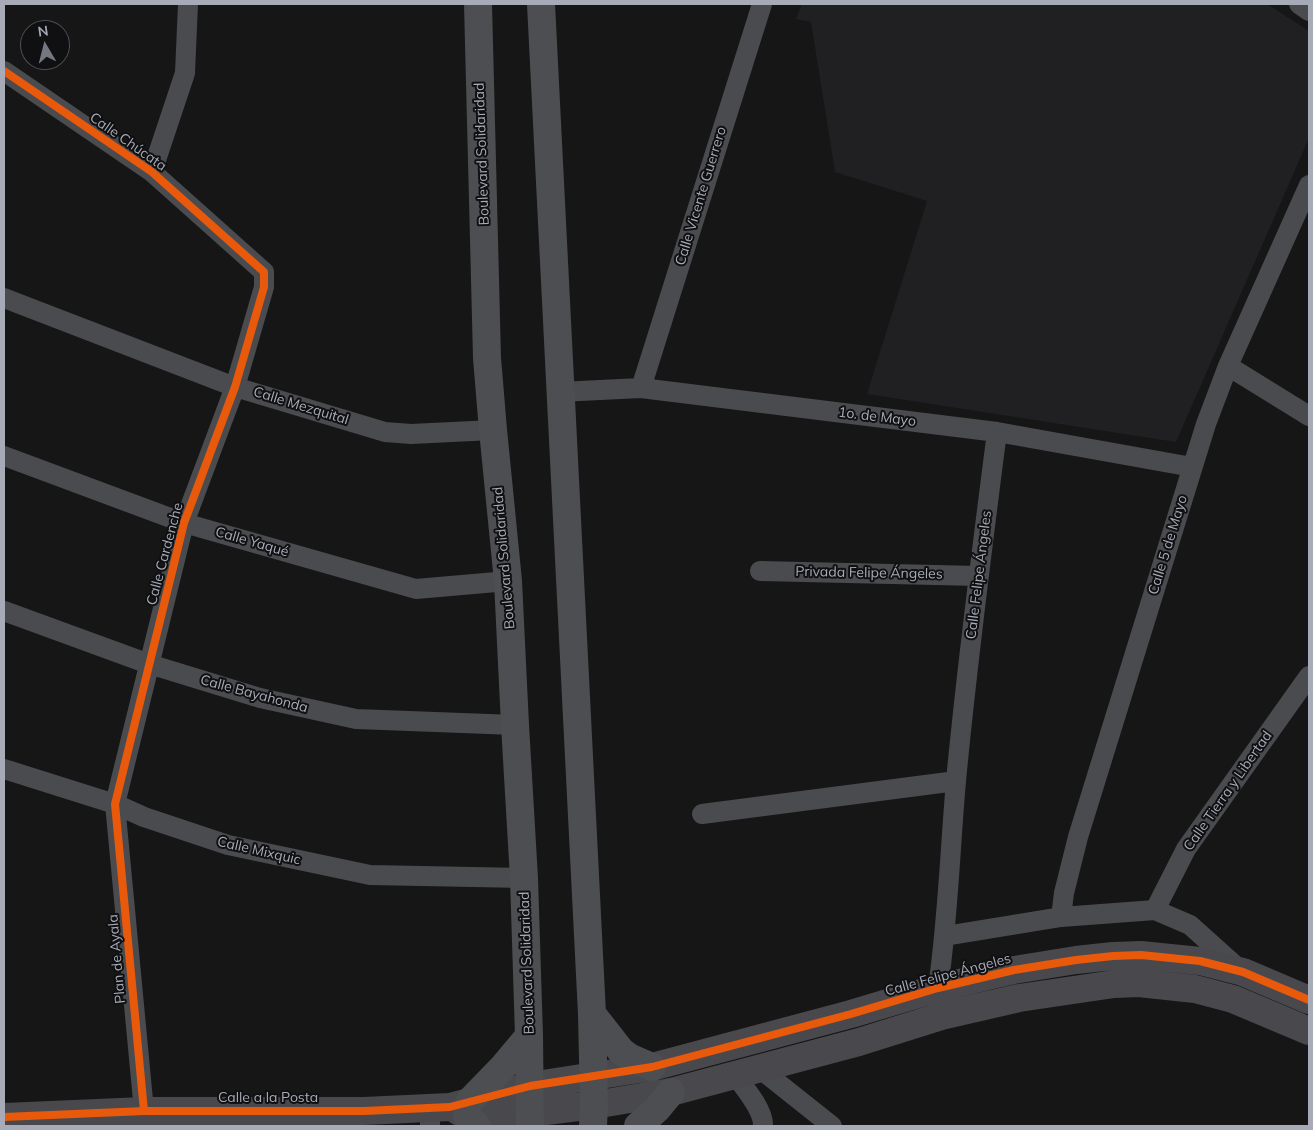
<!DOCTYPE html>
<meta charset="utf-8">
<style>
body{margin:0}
#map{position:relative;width:1313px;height:1130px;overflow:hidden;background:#161616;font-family:Mulish,sans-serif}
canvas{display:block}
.frame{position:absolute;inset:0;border:5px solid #a7abb7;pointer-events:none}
.north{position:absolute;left:20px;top:20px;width:50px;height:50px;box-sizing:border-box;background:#101012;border:1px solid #4c4e54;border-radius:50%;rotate:352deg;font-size:14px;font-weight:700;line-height:20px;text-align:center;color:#a7abb7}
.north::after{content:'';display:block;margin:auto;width:18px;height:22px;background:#74777f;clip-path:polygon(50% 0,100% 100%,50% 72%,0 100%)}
</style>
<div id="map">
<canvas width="1313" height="1130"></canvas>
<div class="frame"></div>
<div class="north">N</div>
</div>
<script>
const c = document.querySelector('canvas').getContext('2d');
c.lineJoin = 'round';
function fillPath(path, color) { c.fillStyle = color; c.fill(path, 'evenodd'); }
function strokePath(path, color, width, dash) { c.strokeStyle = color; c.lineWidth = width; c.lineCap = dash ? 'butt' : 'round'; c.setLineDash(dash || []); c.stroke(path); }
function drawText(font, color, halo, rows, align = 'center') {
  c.font = font + ' Mulish,sans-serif'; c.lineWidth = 4; c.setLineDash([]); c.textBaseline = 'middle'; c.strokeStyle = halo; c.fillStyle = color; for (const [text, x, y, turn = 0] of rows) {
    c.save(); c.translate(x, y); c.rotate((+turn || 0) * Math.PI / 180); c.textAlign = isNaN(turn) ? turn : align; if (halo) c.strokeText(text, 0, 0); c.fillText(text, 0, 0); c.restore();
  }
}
fillPath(new Path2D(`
 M802,4H1267L1309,31V138L1176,442L867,394L927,201L835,172L811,22L796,19Z`), '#202022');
strokePath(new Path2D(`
 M1299,4L1309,11
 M4,71L152,172L264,272V287L235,387L184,523L115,804L144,1111
 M152,172L185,73L188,4
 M4,298L235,387L385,432L411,434L493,430
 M1228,366L1309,416
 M641,388L762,4
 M559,392L641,388L997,432L1192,467
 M4,456L184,523L416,589L508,581
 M760,571L979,576
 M4,611L149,664L260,698L356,719L515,725
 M4,769L115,804L144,817L228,845L370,875L524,878
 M702,814L956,781
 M1155,910L1186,849L1309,676
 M1061,917L1064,893L1078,837L1206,424L1228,366L1309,185
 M945,936L1061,917L1155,910L1190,925L1239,969
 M938,988C948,919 950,850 956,781C967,664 982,548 997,432
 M759,1068L832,1126
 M734,1074C744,1087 764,1110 763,1126
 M430,1126V1108`), '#4a4b4f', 20);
strokePath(new Path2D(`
 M458,1111L467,1116L530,1113L594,1105L671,1092L859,1042L945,1015L1019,998L1114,984L1139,983L1195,989L1233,999L1309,1031
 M4,1117L144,1111H364L450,1107L530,1086L652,1067L851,1014L938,988L1014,970L1076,960L1113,956L1141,955L1200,961L1243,972L1309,1000`), '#49494d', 28);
strokePath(new Path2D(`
 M478,4L487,358L493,430L508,581L515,725L524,878L529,1036L530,1126
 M541,4L592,1014L594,1105L593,1126
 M592,1014L621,1051L629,1057L652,1067
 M470,1101L503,1067L529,1036
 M467,1116L477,1126
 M638,1126L657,1109L671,1092`), '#4c4e51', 28);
strokePath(new Path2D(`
 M4,71L152,172L264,272V287L235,387L184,523L115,804L144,1111
 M4,1117L144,1111H364L450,1107L530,1086L652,1067L851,1014L938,988L1014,970L1076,960L1113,956L1141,955L1200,961L1243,972L1309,1000`), '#e8590c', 8);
drawText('14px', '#a7abb7', '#101012', [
 ["Calle Chúcata",128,142,35],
 ["Boulevard Solidaridad",482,154,-92],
 ["Calle Vicente Guerrero",701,196,-73],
 ["Calle Mezquital",301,406,17],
 ["1o. de Mayo",877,417,7],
 ["Calle Yaqué",252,542,16],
 ["Calle 5 de Mayo",1168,545,-73],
 ["Calle Cardenche",165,554,-75],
 ["Boulevard Solidaridad",504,558,-95],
 ["Privada Felipe Ángeles",869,573,1],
 ["Calle Felipe Ángeles",979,575,-83],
 ["Calle Bayahonda",254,694,15],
 ["Calle Tierra y Libertad",1228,791,-55],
 ["Calle Mixquic",259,851,13],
 ["Plan de Ayala",117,959,-95],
 ["Boulevard Solidaridad",527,963,-92],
 ["Calle Felipe Ángeles",948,975,-15],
 ["Calle a la Posta",268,1098]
]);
</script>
